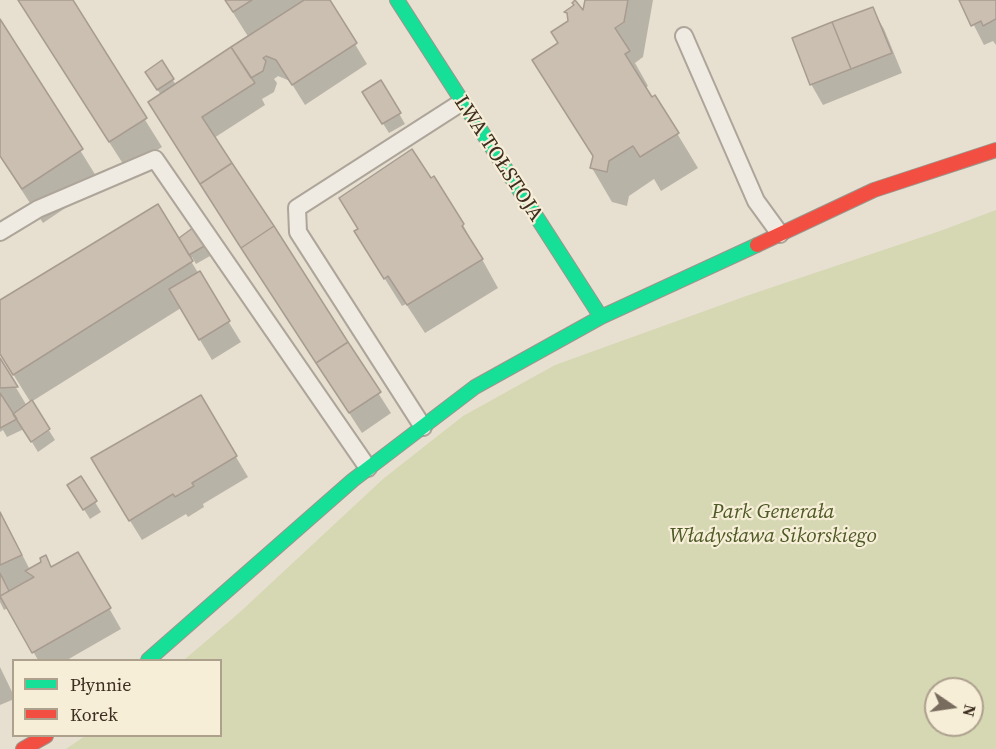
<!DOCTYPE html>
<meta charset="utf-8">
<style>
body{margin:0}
#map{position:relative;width:996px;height:749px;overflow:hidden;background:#e7e0d1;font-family:"Source Serif 4",serif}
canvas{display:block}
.legend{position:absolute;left:12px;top:659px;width:210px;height:78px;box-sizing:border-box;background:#f7eed8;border:2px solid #ada18e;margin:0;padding:8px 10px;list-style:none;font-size:18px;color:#3d2e20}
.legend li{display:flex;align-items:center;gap:12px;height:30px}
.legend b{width:30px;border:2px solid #ada18e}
.north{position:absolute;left:924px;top:677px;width:60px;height:60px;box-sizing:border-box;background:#f7eed8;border:2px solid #ada18e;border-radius:50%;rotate:103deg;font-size:16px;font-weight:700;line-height:24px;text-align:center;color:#3d2e20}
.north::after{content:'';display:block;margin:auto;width:21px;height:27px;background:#786c5e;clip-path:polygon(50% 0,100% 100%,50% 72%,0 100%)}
</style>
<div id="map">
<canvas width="996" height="749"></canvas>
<ul class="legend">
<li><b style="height:8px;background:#16e098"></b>Płynnie</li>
<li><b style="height:8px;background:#f24e42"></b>Korek</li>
</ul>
<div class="north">N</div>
</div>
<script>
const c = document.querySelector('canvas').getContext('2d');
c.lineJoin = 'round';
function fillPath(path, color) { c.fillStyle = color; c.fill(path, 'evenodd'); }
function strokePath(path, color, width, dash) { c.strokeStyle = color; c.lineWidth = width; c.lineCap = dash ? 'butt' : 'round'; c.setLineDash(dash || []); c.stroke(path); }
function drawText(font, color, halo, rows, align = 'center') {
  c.font = font + ' "Source Serif 4",serif'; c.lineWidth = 4.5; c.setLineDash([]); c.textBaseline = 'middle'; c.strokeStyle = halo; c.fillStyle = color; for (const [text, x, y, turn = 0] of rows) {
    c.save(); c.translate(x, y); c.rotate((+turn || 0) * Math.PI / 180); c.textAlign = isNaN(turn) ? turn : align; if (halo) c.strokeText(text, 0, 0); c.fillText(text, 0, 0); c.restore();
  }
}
fillPath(new Path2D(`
 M996,210V749H66L85,736H220V660H184L240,612L383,479L463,416L555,365L749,295L940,231ZM936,689H972V725H936Z`), '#d6d7b3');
fillPath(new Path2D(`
 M18,0H70L162,147L127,170Z
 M225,0H328L367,64L305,105L290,81L278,76L274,79L277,83L274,92L262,99L265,105L214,138L391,413L362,433L161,123V95L153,83L161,62L176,85L249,38Z
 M587,0H653L643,57L635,63L648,86L645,88L652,100L655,97L698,168L661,191L654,179L629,196L627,206L612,202L592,168L594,158L534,61L560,44L570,22L566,12L584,13Z
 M961,0H996V45L993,41L984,45Z
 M872,9L884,29L902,73L823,105L811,84Z
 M0,21L101,184L43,223L0,157Z
 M381,82L405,124L389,133L370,103Z
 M463,225L498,288L425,333L406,304L402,306L373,260Z
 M194,229L210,256L196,264L192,257L189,258L241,342L212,360L181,308L31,402L55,440L38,452L24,429L7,437L3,430L0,432V361L27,406L31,403L0,353V302L178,240Z
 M236,457L248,477L203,504L204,507L188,517L186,514L142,540L104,479Z
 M80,478L101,512L90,519L75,495Z
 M0,511L30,570L43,563L46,557L52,568L78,554L121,629L67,660H38L8,608L4,610L0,602Z
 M0,667L14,696V702L12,700L0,705Z`), '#0003');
const building = new Path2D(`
 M18,0H73L147,118L109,142Z
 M225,0H252L233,12Z
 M304,0H330L357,43L292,85L276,60L266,56L263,58L266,61L263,71L251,78L231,47Z
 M575,0L583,10L585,0H628L624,22L615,28L630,51L625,54L652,97L655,95L679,133L640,157L633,146L609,161L607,172L590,168L593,156L532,60L558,43L551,32L568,21L567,13L564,12L574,5L572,3Z
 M959,0H996V19L983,26L981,21L971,26Z
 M873,7L892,53L851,69L832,22Z
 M0,19L83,149L22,189L0,156Z
 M832,22L851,69L810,85L792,38Z
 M231,47L255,83L202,117L232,163L200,184L148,102Z
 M162,60L174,79L157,90L145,72Z
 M381,80L401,113L382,124L362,92Z
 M412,149L431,178L434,176L464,224L462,226L483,259L407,305L388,276L384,279L354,231L358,229L339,198Z
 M232,163L274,226L241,248L200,184Z
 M158,204L193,261L13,375L0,354V300Z
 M274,226L348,342L316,363L241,248Z
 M194,227L206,245L189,255L179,238Z
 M200,271L230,321L199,340L169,289Z
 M348,342L381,392L349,413L316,363Z
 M0,358L18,387L0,388Z
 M0,393L17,419L0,428Z
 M201,395L237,456L192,483L194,486L175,497L173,494L129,521L91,458Z
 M32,400L50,429L31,442L13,414Z
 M81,476L97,501L83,510L67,485Z
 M0,512L22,555L0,565Z
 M78,552L111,608L32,653L0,596L34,577L25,571L41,562L40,558L46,555L51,567Z
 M0,573L9,591L0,596V599Z`);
fillPath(building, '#cbbfb2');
strokePath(building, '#a89c90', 1.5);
const lane = new Path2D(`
 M684,36L756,201L780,234
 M0,232L38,209L155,159L368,468
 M423,427L298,232L297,208L462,102`);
const fast = new Path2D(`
 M397,0L601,317
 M148,660L353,480L475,387L601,317L757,245`);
const jam = new Path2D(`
 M757,245L874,190L996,150
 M23,749L46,736`);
strokePath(lane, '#ada599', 20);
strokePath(fast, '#9c958a', 16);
strokePath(jam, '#9c958a', 16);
strokePath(lane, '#efebe3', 16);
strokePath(fast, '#16e098', 14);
strokePath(jam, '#f24e42', 14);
drawText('21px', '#3d2e20', '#f7eed8', [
 ["LWA TOŁSTOJA",498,159,57]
]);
drawText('italic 21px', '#4d5a26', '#f7eed8', [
 ["Park Generała",773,513],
 ["Władysława Sikorskiego",773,537]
]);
</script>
